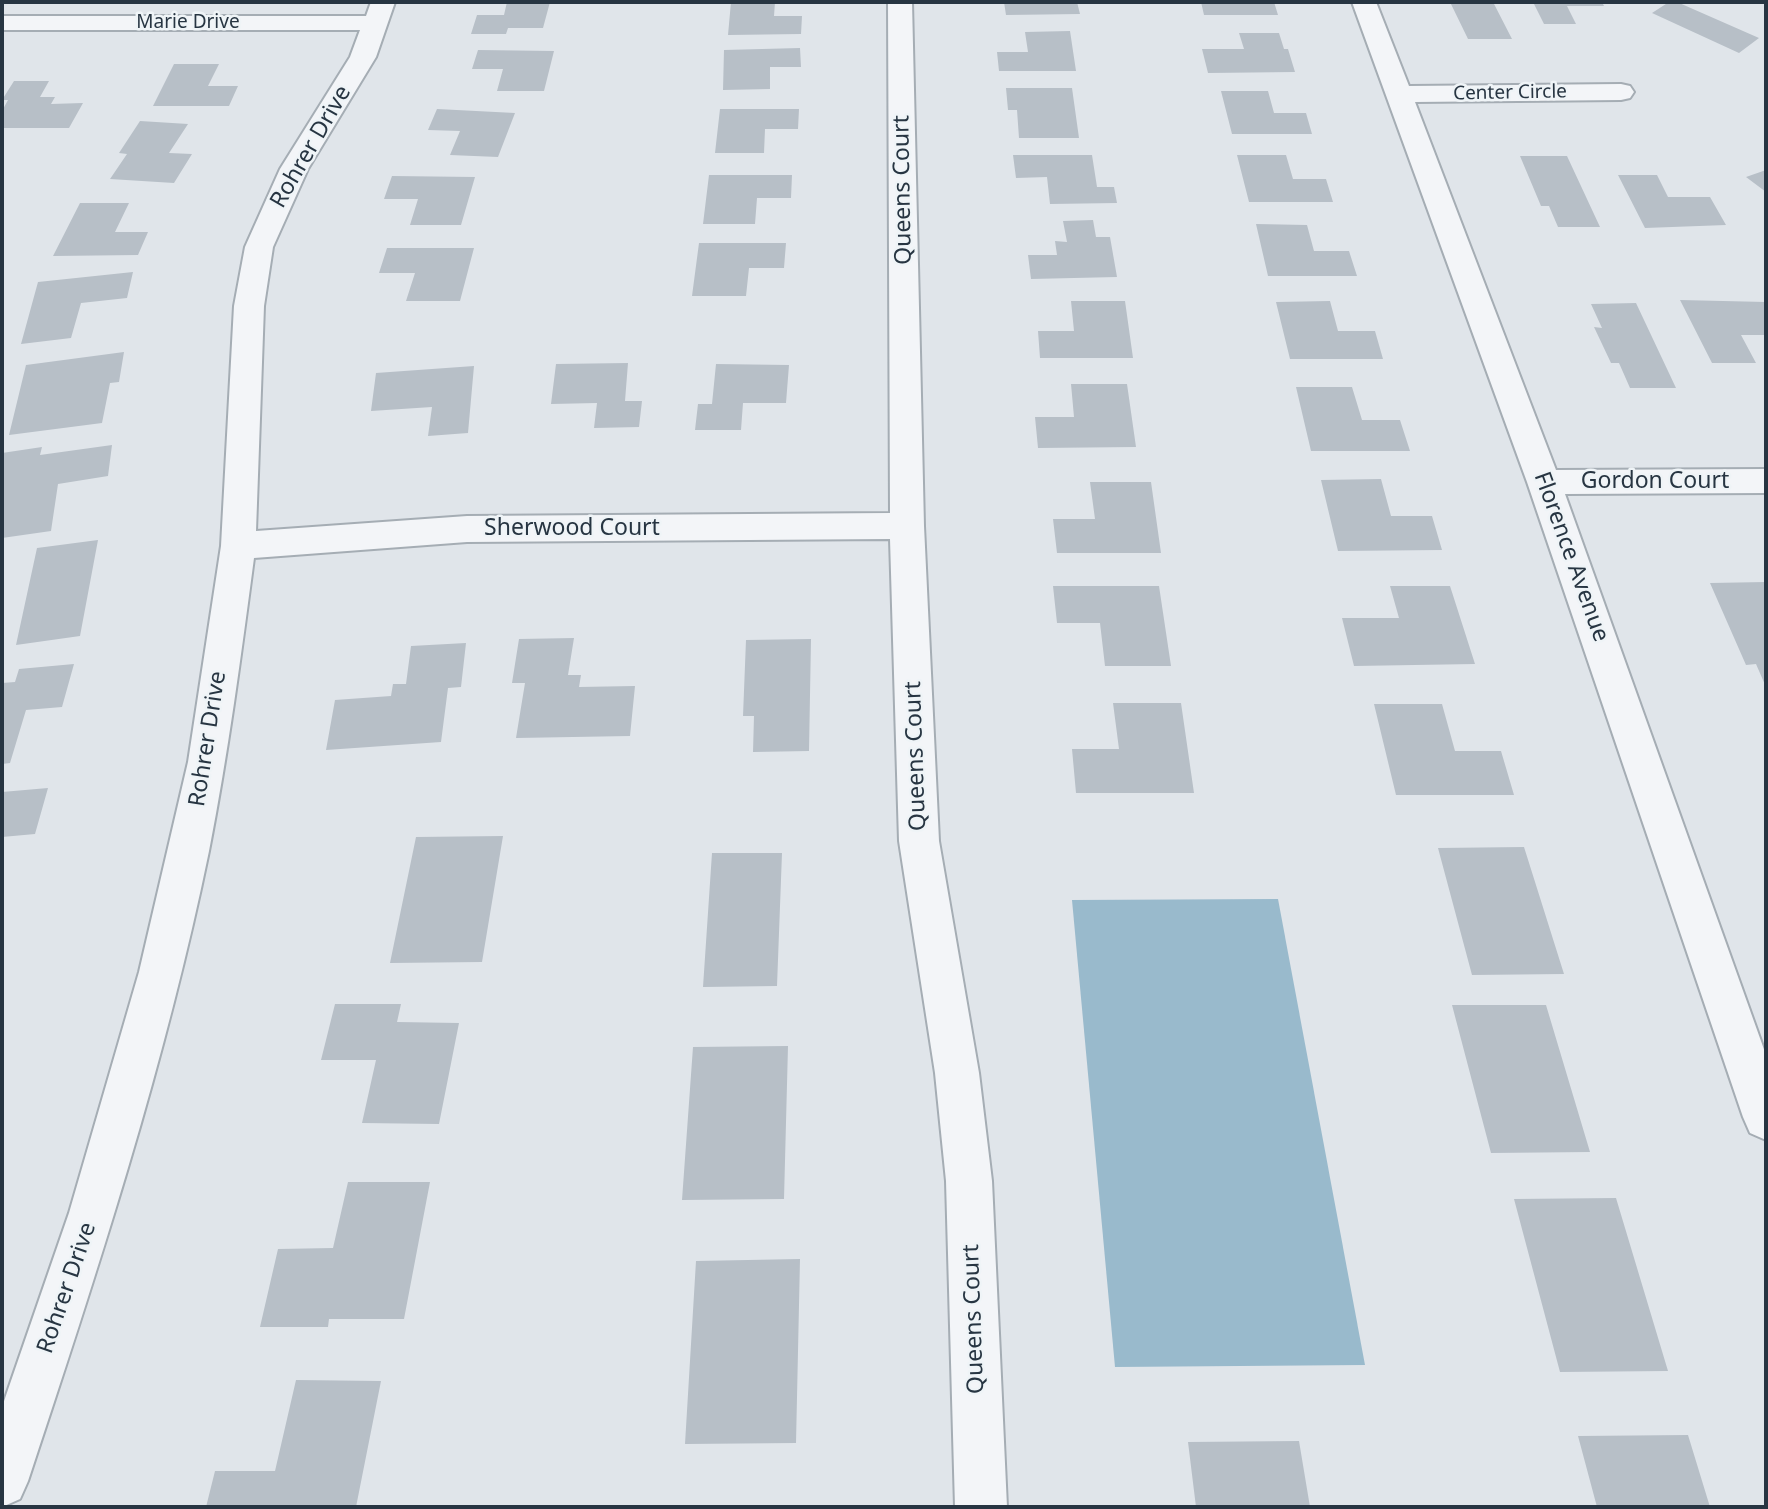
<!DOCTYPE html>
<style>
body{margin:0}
#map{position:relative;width:1768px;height:1509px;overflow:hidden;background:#e0e5ea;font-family:"Noto Sans",sans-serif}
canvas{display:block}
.frame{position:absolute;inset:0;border:4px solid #273542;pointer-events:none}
</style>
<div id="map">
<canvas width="1768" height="1509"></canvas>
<div class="frame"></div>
</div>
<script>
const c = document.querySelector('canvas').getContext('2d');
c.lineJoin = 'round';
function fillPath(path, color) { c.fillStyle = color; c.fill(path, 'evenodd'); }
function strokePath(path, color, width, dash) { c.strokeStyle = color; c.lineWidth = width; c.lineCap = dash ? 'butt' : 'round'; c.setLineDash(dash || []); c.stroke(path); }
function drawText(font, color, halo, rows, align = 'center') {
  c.font = font + ' "Noto Sans",sans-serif'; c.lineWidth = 5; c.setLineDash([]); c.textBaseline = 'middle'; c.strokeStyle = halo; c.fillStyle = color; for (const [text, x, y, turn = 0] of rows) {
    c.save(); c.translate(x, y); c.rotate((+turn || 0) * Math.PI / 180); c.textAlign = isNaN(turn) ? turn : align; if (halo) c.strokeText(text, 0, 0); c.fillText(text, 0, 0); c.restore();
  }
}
fillPath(new Path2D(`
 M1278,899L1365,1365L1115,1367L1072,900Z`), '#99bacc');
fillPath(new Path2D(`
 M507,2H550L543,28H508L506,34H471L477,15H504Z
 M731,2H775L774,16H802L801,34L728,35Z
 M1004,2H1077L1080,14L1006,15Z
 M1201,2H1274L1278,15H1204Z
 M1450,2H1493L1512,39H1468Z
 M1533,2H1602L1604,6H1567L1576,24H1544Z
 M1669,2H1677L1759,38L1739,53L1652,13Z
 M1070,31L1076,71H999L997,52H1028L1025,32Z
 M1239,33H1279L1284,49H1288L1295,72L1208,73L1202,49H1244Z
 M800,48L801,67H770V89L723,90L724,50Z
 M478,50L554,51L544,91H497L503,69H472Z
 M174,64H219L208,86H238L229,106H153Z
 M14,81H49L40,97H55L51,104L83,103L69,128H2V111L8,100H2Z
 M1006,88H1072L1079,138H1019L1017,110H1008Z
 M1221,91H1268L1274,113H1306L1312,134H1232Z
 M437,109L515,113L498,157L450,155L460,131L428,130Z
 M720,109H799L798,129H765L764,153H715Z
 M140,121L188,124L169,153L192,154L174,183L110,179L127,154L119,153Z
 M1013,155H1092L1097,187H1114L1117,203L1050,204L1047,177L1016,178Z
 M1237,155H1286L1293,179H1326L1333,202H1249Z
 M1520,156H1567L1600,227H1558L1549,206H1541Z
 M1766,170V192L1746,177Z
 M709,175H792L791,198H757L755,224H703Z
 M1618,175H1657L1668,197H1710L1726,225L1645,228Z
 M392,176L475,177L461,225H410L418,199H384Z
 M80,203H129L115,232H148L138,255L53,256Z
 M1093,220L1096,237H1110L1117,277L1031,279L1028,255H1057L1055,241L1067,242L1063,221Z
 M1256,224L1307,225L1314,251H1349L1357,276H1268Z
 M699,243H786L784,268H749L746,296H692Z
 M387,248H474L460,301H406L415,273H379Z
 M133,272L127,298L81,303L71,338L21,344L38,282Z
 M1680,300L1766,302V335H1741L1756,363H1712Z
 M1071,301H1125L1133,358H1040L1038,331H1074Z
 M1330,301L1338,331H1375L1383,359H1290L1276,302Z
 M1636,303L1676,388H1630L1619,363H1611L1594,327L1602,328L1591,304Z
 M124,352L119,382L110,383L102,423L9,435L26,365Z
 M628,363L625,401H642L639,427L594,428L597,403L551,404L556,364Z
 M716,364L789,365L786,403H743L741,430H695L698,404H712Z
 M474,366L468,433L428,436L432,407L371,411L376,373Z
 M1071,384H1127L1136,447L1038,448L1035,417H1074Z
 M1296,387H1352L1362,420H1400L1410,451H1311Z
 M112,445L108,476L58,484L51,531L2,538V453L42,447L40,455Z
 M1381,479L1391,516H1432L1442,550L1338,551L1321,480Z
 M1090,482H1151L1161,553H1057L1053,519H1095Z
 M98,540L80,636L16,645L37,548Z
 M1766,582V687L1756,664L1746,665L1710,583Z
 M1053,586H1159L1171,666H1105L1100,623H1057Z
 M1390,586H1450L1475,664L1354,666L1342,618H1399Z
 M574,638L568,675H581L579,687L635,686L630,736L516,738L525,683H512L519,639Z
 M811,639L809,751L753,752L754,716H743L746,640Z
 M466,643L461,687L448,688L441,742L326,750L335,700L391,696L393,684H406L411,646Z
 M74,664L62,707L26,710L10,763L2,764V683L15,682L19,669Z
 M1113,703H1181L1194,793H1076L1072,749H1119Z
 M1374,704H1442L1455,751H1501L1514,795H1396Z
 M48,788L35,834L2,837V792Z
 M503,836L482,962L390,963L416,837Z
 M1524,847L1564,974L1472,975L1438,848Z
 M712,853H782L777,986L703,987Z
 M335,1004H401L397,1022L459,1023L439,1124L362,1123L376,1060H321Z
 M1452,1005H1546L1590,1152L1491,1153Z
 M788,1046L784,1199L682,1200L693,1047Z
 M348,1182H430L404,1319H329L328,1327H260L278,1249L333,1248Z
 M1616,1198L1668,1371L1560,1372L1514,1199Z
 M800,1259L796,1443L685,1444L696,1261Z
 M296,1380L381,1381L356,1507H206L215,1471H275Z
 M1688,1435L1710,1507H1597L1578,1436Z
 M1299,1441L1310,1507H1196L1188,1442Z`), '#b7bfc7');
const minor = new Path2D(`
 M371,2H395L376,57L308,169L273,247L264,306L256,531L467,516L890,513L888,2H912L924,526L939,841L979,1073L992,1181L1007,1507H955L946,1181L935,1073L899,841L890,539L467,542L254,558C241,656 228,754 209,851C165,1065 97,1273 28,1481L20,1499L2,1507V1407L69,1213L139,972L188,762L221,546L234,306L245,247L280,169L350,57L360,30H2V16H366Z
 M1352,2H1376L1409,86L1621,84L1630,86L1634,92L1630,98L1621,100L1415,102L1556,470L1766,469V493L1565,494L1766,1055V1140L1750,1133L1743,1117L1527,482Z`);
strokePath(minor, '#a5adb4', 4);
fillPath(minor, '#f3f5f8');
drawText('19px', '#273542', '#eff4f7', [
 ["Marie Drive",188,23],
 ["Center Circle",1510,93,-1]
]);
drawText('23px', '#273542', '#eff4f7', [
 ["Rohrer Drive",311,147,-60],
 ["Queens Court",903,190,-91],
 ["Gordon Court",1655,481],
 ["Sherwood Court",572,528],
 ["Florence Avenue",1571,557,70],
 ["Rohrer Drive",208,739,-81],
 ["Queens Court",916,756,-92],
 ["Rohrer Drive",67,1288,-71],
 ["Queens Court",974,1319,-92]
]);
</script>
